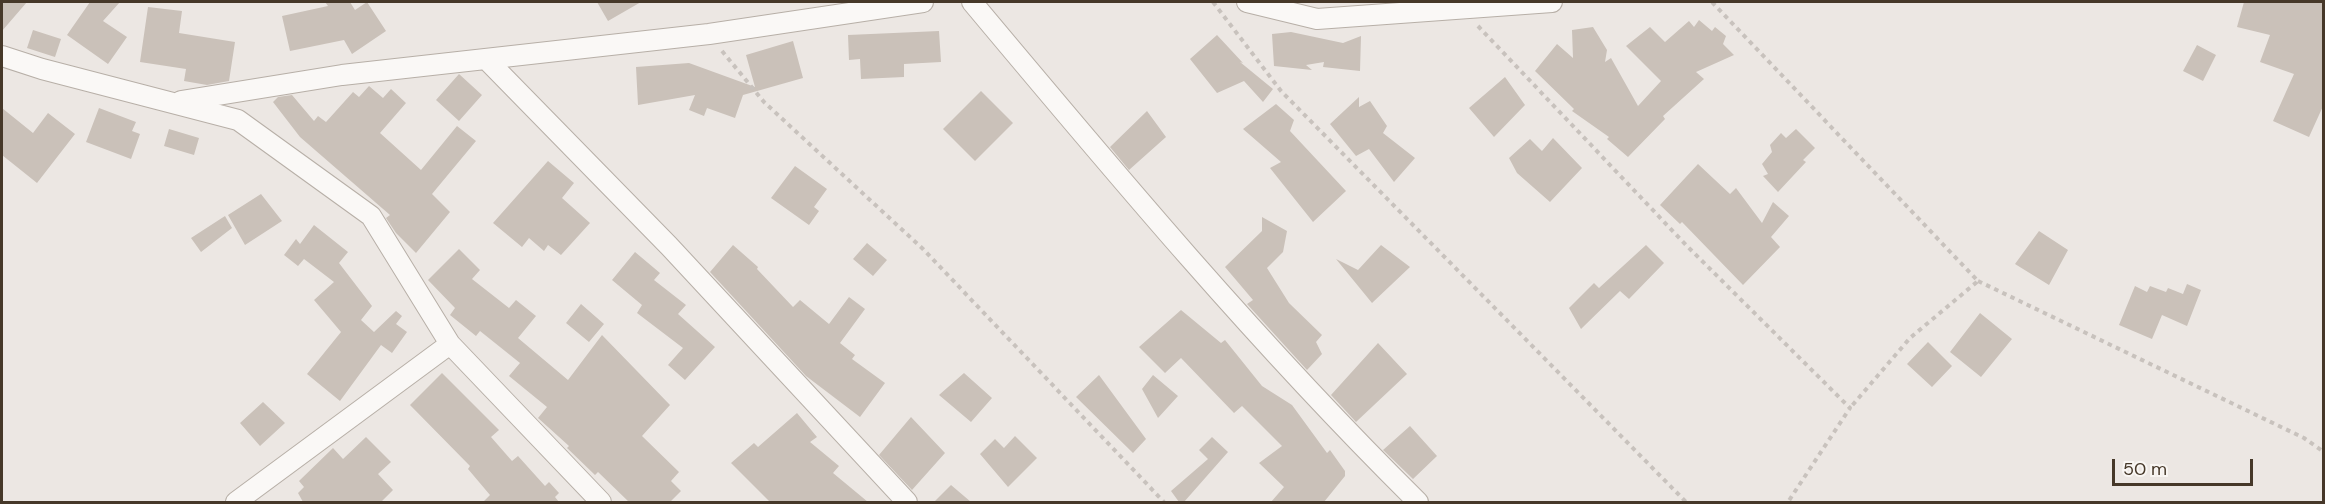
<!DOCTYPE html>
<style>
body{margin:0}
#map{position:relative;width:2325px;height:504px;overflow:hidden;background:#ece7e3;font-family:"DM Sans",sans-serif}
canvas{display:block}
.frame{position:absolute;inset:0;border:3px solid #463829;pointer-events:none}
.scale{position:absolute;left:2112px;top:459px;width:141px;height:27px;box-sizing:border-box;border:3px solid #463829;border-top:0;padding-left:8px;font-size:18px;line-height:21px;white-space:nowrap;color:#463829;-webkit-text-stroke:4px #f9f6f3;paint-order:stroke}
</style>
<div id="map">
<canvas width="2325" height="504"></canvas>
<div class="frame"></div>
<div class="scale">50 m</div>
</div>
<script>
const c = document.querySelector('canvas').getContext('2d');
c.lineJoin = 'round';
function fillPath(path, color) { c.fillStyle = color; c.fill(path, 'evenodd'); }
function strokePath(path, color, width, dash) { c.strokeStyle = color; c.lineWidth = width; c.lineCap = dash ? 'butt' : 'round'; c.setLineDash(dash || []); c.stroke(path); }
fillPath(new Path2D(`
 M2,2H27L2,31Z
 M90,2H120L103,21L127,37L108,64L67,35Z
 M325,2H350L355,10L367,2L386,31L352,54L344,40L290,51L282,16L328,6Z
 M597,2H641L608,21Z
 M2244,2H2324V104L2309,137L2273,121L2294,74L2260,62L2270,35L2237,27Z
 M148,7L182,11L179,33L235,42L229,81L207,85L184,81L186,69L140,62Z
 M1699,20L1712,31L1715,27L1726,36L1723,44L1734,55L1696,72L1704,79L1663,116L1665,119L1628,157L1607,139L1609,137L1572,111L1574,109L1535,71L1557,44L1573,58L1572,30L1593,27L1607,50L1605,62L1611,58L1638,106L1661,81L1626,46L1650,27L1665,42L1689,21L1694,27Z
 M33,30L61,39L55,57L27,48Z
 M939,31L941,62L904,64V77L861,79L860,59L849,60L848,35Z
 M1291,32L1343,43L1361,36L1360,71L1323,67L1324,62L1306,65L1312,70L1274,66L1272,34Z
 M1217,35L1243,63L1240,62L1273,89L1263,102L1244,81L1217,93L1190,59Z
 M793,41L803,78L743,95L735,118L707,108L704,116L689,110L695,95L638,105L636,67L689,63L755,87L746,55Z
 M2197,45L2216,55L2203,81L2183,71Z
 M459,74L482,95L459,121L436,100Z
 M1505,77L1525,105L1494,137L1469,108Z
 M369,86L383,98L391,89L406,103L380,133L421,170L457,126L476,141L432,194L450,212L416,253L396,233L386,218L390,215L300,137L273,102L278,97L292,95L314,121L318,116L326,122L353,92L359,97Z
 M981,91L1013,123L975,161L943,129Z
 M1359,97V107L1370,101L1387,126L1383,133L1415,158L1394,182L1369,149L1356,156L1330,124Z
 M1276,104L1294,120L1290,131L1346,191L1313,222L1270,168L1281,162L1243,129Z
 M2,108L33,133L48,113L75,134L37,183L2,155Z
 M99,108L136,122L132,131L140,134L131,159L86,142Z
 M1147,111L1166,137L1129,170L1110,147Z
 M169,129L199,138L194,155L164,146Z
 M1796,129L1815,148L1803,160L1806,162L1778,192L1763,176L1768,174L1762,164L1772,152L1770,145L1781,133L1786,138Z
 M1553,138L1582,168L1550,202L1517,173L1509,158L1530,139L1542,151Z
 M548,161L574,183L562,198L590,223L561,255L548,245L544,251L529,238L522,247L493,223Z
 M1698,164L1730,194L1736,188L1762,223L1773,202L1789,216L1771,237L1780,247L1743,285L1682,222L1680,224L1660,205Z
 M795,166L827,189L814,207L819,211L809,225L771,198Z
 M261,194L282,221L245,245L228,215Z
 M225,216L232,228L201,252L191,238Z
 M1262,217L1287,231L1283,252L1267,268L1289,303L1322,335L1316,342L1322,354L1307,370L1247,304L1253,300L1225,267L1262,231Z
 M314,225L348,252L339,263L372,306L361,320L374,332L396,311L402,316L396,324L407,332L392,353L381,345L340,401L307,374L341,332L314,300L334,282L304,259L298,266L284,255L296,239L300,244Z
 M2039,231L2068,250L2049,285L2015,264Z
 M867,243L887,260L873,276L853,259Z
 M733,245L758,267L757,269L793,307L800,300L829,324L849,297L865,309L840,343L855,355L852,359L885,383L860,417L806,376L710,272Z
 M1381,245L1410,267L1372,303L1336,259L1358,270Z
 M1646,245L1664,263L1629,299L1620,291L1581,329L1569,308L1594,283L1599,288Z
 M459,249L480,270L472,279L509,308L516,300L536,316L518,338L568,380L602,335L670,405L642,436L679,472L671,481L681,491L670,502H629L598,472L595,475L567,448L569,446L538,418L547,407L509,376L520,363L480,331L476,336L450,315L455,308L428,280Z
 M635,252L660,273L654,280L686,305L678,314L715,347L685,380L668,365L683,348L637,313L642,305L612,280Z
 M2187,284L2201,290L2187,326L2162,315L2152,339L2119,325L2135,286L2147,292L2150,286L2166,292L2168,288L2183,294Z
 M581,304L604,324L589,342L566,323Z
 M1181,310L1221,343L1225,340L1262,386L1292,405L1327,453L1330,450L1345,471V476L1324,502H1271L1284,487L1259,463L1282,446L1242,406L1234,413L1181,358L1165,373L1139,347Z
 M1980,313L2012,339L1981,377L1950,352Z
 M1928,342L1952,366L1932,387L1907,364Z
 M1378,343L1407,374L1356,422L1331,395Z
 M442,373L499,430L491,437L512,461L518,456L545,486L549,482L559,493L555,497L559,502H483L490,495L468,469L470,466L410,405Z
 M964,373L992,398L971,422L939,395Z
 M1099,375L1146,439L1133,453L1076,397Z
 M1153,375L1178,396L1158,418L1142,389Z
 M263,402L285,423L260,446L240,423Z
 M797,413L817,437L810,442L839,466L833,473L868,502H770L731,463L754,443L758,447Z
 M911,417L945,453L912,490L879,455Z
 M1410,426L1437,456L1413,479L1383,450Z
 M1015,436L1037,458L1008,487L980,454L995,439L1004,448Z
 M366,437L391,462L378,474L393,490L381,502H303L298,493L304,487L299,481L333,448L343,459Z
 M1212,437L1228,452L1184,502H1179L1171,491L1208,459L1199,450Z
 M951,485L971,502H934Z`), '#cac1b9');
const minor = new Path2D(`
 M972,2C1115,173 1259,345 1418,502
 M1247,2L1317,19L1552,2
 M2,56L42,69L238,120L371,216L450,344L601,502
 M486,59L669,246L907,502
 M181,101L342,75L709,34L923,2
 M236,502L450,344`);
strokePath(minor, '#b7afa7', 22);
strokePath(new Path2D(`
 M1213,2L1281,91L1686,502
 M1712,2L1978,281L1910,338L1850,408
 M1478,26L1686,245L1850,408L1788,502
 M722,51L764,102L923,249L1164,502
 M1978,281L2304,438L2324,452`), '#c8c2bd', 4, [4.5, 4.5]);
strokePath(minor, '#faf8f6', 20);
</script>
